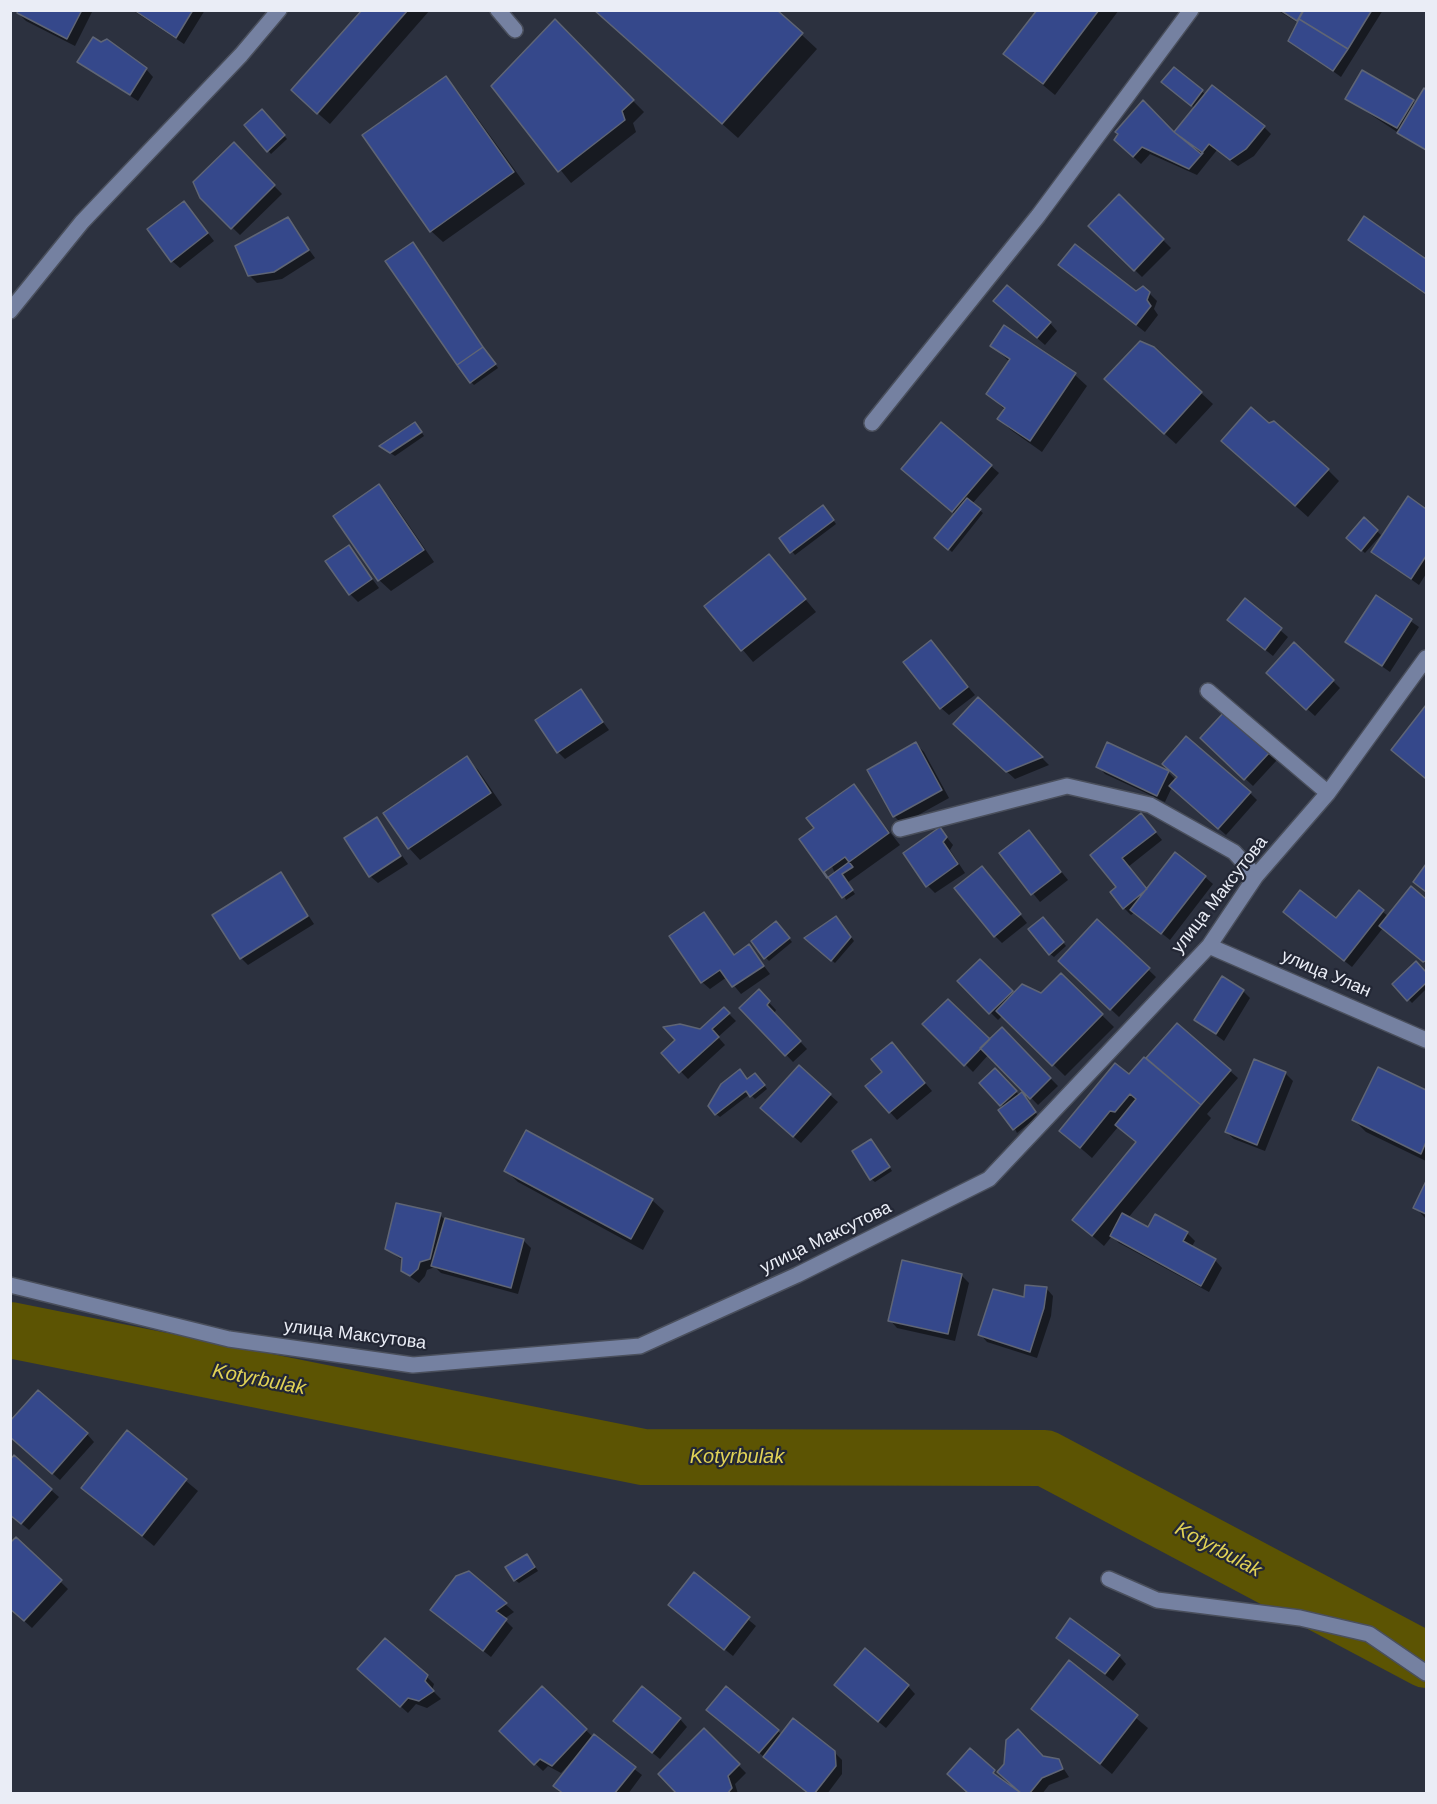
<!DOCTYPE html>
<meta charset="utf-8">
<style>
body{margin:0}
#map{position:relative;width:1437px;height:1804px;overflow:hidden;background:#2c313f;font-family:Helvetica,sans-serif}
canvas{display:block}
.frame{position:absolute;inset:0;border:12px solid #eaedf6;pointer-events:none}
</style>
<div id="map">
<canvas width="1437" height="1804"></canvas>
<div class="frame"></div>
</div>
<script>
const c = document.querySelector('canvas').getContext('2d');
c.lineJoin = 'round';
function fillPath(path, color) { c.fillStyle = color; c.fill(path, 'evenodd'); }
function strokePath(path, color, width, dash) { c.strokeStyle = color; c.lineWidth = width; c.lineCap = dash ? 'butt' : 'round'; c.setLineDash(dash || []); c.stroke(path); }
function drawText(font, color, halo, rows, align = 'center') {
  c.font = font + ' Helvetica,sans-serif'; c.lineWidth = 4.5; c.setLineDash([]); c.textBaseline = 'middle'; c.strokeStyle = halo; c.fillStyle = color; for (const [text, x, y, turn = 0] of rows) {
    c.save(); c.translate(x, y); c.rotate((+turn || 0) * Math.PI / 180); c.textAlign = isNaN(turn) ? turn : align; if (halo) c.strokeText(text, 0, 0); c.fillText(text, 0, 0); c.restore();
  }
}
fillPath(new Path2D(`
 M20,10H93L75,46L26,21L18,13Z
 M132,10H205L184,44Z
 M364,10H430L330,124L305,102Z
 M594,10H775L817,49L738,138Z
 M1039,10H1119L1055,95L1005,54Z
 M1277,10H1383L1341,77L1290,40L1298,23Z
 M555,22L644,112L633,123L636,132L571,183L493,86Z
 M79,62L146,69L153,77L138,101Z
 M1175,69L1206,95L1264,127L1271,134L1254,156L1238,166L1217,150L1197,175L1150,154L1141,164L1123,147L1174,134L1195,108L1167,86Z
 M445,78L457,90L525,184L443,242L431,231Z
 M1424,90L1426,91V151L1347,99L1413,101L1416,105Z
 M262,111L287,139L271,154L246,125Z
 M233,144L282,194L240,235L201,197Z
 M1119,196L1171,248L1142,277L1090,226Z
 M191,211L214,241L180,268L172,261Z
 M1364,218L1426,260V295L1349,240Z
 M287,219L315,258L282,279L257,283L249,275Z
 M412,244L498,368L474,385L471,382Z
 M1060,265L1136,293H1149L1157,301L1154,309L1158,315L1145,332Z
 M1003,308L1050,323L1057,331L1045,345Z
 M1005,327L1075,375L1087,386L1042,452L1011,430L999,419L1005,410L988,394L1010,362L992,346Z
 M1118,391L1201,393L1213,404L1176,444Z
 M418,427L424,436L395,456L384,449Z
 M1235,452L1328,470L1339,481L1308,517Z
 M991,466L999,473L972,504L983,513L952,552L939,541L955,514L910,477Z
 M379,486L390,498L434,562L391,591L379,580Z
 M1408,499L1426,511V574L1419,585L1373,552Z
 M826,510L836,524L795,555L781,538Z
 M1364,519L1381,535L1365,553L1348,538Z
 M349,547L379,588L358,602L350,594Z
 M769,556L816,612L753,662L706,606Z
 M1376,597L1419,627L1390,672L1347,642Z
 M1245,600L1288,637L1273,656L1237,627Z
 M931,642L975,695L949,715L941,708Z
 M1275,680L1333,681L1340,688L1315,716Z
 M580,691L609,730L565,759L558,752Z
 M978,699L1042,758L1049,765L1015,779L963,732Z
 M1426,708V780L1393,750Z
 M1226,712L1277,760L1253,786L1202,738Z
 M916,744L924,752L949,798L902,824L894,816L869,770Z
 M466,758L478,770L502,805L420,860L409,848Z
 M1098,766L1168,772L1176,780L1250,793L1257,800L1226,835L1172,787L1165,802L1105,774Z
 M854,786L900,845L847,883L855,894L846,900L816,828Z
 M376,819L408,864L378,883L370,876Z
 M1148,823L1162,840L1128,867L1147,890L1205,877L1213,884L1170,940L1135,912L1131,915L1124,908L1118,887L1092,855Z
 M940,829L953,845L950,850L965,873L935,893L928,886Z
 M1029,832L1068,880L1040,902L1001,854Z
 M281,874L314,924L248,965L241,958Z
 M989,876L1027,923L1002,943L995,936Z
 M1411,888L1426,900V964L1383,928L1352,967L1292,919L1336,920L1359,892L1389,917Z
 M704,914L735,956L749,946L770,974L741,994L727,977L710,989L702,982Z
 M839,921L854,941L835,963L809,942Z
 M1097,921L1156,977L1119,1017L1060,961Z
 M1046,922L1066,946L1054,957L1050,954Z
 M779,927L792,942L769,961L766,958Z
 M980,961L1014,994L1042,995L1061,975L1114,1027L1065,1076L1003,1015L998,1020L959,981Z
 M1416,963L1426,974V989L1412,1003L1394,984Z
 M1243,991L1250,998L1224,1041L1196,1020Z
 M759,992L776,1010L774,1014L807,1049L793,1062L742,1008Z
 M724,1009L736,1021L718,1037L725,1045L688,1079L663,1053L701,1030Z
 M925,1024L989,1041L1002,1029L1058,1086L1038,1105L989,1054L973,1072Z
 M899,1052L932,1091L897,1120L890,1112L884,1073Z
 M1154,1064L1230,1071L1238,1078L1207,1114L1211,1118L1128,1218L1148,1229L1156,1216L1187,1233L1195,1241L1191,1248L1215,1260L1222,1268L1209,1292L1119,1243L1112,1236L1104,1246L1074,1220L1137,1144L1118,1127L1092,1158L1061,1131L1129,1076Z
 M1379,1069L1426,1092V1161L1366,1132L1354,1120Z
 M995,1070L1020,1096L1025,1097L1038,1116L1017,1133L1004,1107L981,1083Z
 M1285,1073L1293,1081L1265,1151L1234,1139L1226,1132Z
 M759,1078L767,1089L755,1099L750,1094L720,1117L716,1114L748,1080Z
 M830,1095L838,1102L801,1143L770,1116Z
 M874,1144L892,1171L875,1182L871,1179Z
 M506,1171L652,1200L664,1211L643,1250L518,1182Z
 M1426,1184V1219L1415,1207Z
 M440,1215L444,1219L523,1240L531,1248L518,1294L441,1273L435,1267L427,1270L425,1276L419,1283L402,1271L403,1261L387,1249Z
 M961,1275L969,1283L955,1341L897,1328L890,1320Z
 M1046,1288L1053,1296L1051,1316L1037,1358L987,1342L980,1334L1026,1298Z
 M127,1432L198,1491L154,1546L83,1488Z
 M87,1434L94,1442L60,1480L10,1436Z
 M51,1490L59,1497L29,1530L10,1514Z
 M16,1539L68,1589L32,1628L10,1608Z
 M530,1559L538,1571L519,1583L515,1580Z
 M469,1572L514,1612L504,1619L513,1628L491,1657L432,1610Z
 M694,1575L756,1626L733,1656L678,1612Z
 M1058,1638L1119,1656L1126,1664L1113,1681Z
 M1070,1663L1148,1728L1112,1774L1033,1709Z
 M367,1676H426L434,1684L432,1690L441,1699L427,1708L416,1704L408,1713Z
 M908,1686L915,1694L886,1728L843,1692Z
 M542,1688L593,1737L642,1775L628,1794H564L574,1762L572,1761L561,1773L548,1766L543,1771L501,1731Z
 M716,1717L778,1731L782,1735L834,1752L842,1760V1774L827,1794H809Z
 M680,1719L687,1727L660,1759L622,1728Z
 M704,1730L746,1773L735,1784L738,1794H679Z
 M970,1750L1000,1780L1018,1792L1006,1765L1043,1758L1058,1760L1069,1777L1049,1785L1042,1794H971Z`), '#0007');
strokePath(new Path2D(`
 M10,1330L643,1457L1045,1458L1426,1660`), '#5c5403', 56);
const building = new Path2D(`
 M18,10H82L67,39L17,13Z
 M134,10H193L176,38Z
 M362,10H408L317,114L291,90Z
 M594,10H777L803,33L722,124Z
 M1037,10H1099L1043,84L1003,54Z
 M1280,10H1303L1297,21Z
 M1304,10H1372L1348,49L1299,19Z
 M555,19L634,100L622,111L625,120L558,172L491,86Z
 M1299,19L1348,49L1333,71L1288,41Z
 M93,37L101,42L107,39L147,68L130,95L77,62Z
 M1174,67L1203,90L1191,106L1161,82Z
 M1362,70L1414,100L1397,128L1345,99Z
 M446,76L514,172L430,232L362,135Z
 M1212,85L1265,126L1246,149L1230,160L1209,144L1201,154L1174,132Z
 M1424,88L1426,90V150L1397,133Z
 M1143,100L1174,132L1203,153L1189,169L1142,147L1133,157L1114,140L1118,134L1115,132Z
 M262,109L285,135L267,152L244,125Z
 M234,142L275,185L231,229L200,198L193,182Z
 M1119,194L1164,239L1134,271L1088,226Z
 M184,201L208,233L171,262L147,229Z
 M1364,216L1426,259V294L1348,240Z
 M288,217L309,250L274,272L248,276L235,246Z
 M413,242L483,347L457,365L385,261Z
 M1075,244L1136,291L1143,286L1150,292L1147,300L1151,306L1136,325L1058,265Z
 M1007,285L1051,322L1037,338L993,301Z
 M1004,325L1076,373L1030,441L997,419L1005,408L986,394L1010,359L990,346Z
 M1140,341L1154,347L1202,392L1164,434L1104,379Z
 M483,347L496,364L470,383L457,365Z
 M1251,407L1269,423L1274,421L1329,469L1295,506L1221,441Z
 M415,422L422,432L390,453L379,446Z
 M941,422L992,465L952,512L901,469Z
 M379,484L424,550L378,581L333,516Z
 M1408,496L1426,509V556L1411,579L1371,552Z
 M967,498L981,509L948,550L934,538Z
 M823,505L834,520L790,553L779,538Z
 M1364,517L1378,530L1361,551L1346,538Z
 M349,545L372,579L349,595L325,561Z
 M769,554L806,599L741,651L704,606Z
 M1376,595L1412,619L1382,666L1345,642Z
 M1245,598L1282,628L1265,650L1227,620Z
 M931,640L968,687L940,709L903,662Z
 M1294,642L1334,680L1306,710L1266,673Z
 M581,689L603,722L557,753L535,720Z
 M978,697L1043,757L1006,772L953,724Z
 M1426,705V779L1391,750Z
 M1226,710L1270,752L1244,780L1200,738Z
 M1186,736L1251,792L1218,829L1169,786L1177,777L1162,764Z
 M916,742L942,790L893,817L867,770Z
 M1107,742L1169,771L1157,796L1096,767Z
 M467,756L491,793L408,849L383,813Z
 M854,784L889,833L827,878L799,839L814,828L806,818Z
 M1141,813L1156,832L1122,858L1147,889L1123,909L1110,892L1116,887L1090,855Z
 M377,817L401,856L369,877L344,838Z
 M940,827L947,837L943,842L958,864L926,887L903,853Z
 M1029,830L1061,872L1031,895L999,853Z
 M1175,852L1206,876L1161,934L1130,910Z
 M845,857L853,867L842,874L853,890L842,898L824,872Z
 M1426,864V892L1413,882Z
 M982,866L1021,914L994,937L954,888Z
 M281,872L308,916L240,959L212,915Z
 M1411,886L1426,899V961L1423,962L1379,926Z
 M1300,890L1336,918L1359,890L1384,910L1344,961L1283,912Z
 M704,912L734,955L749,944L764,966L732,987L720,970L701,983L669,936Z
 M836,916L851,937L831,961L804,938Z
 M1043,917L1064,942L1049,955L1028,929Z
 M1097,919L1150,968L1110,1010L1058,961Z
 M776,921L790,938L764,959L751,941Z
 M980,959L1013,991L989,1014L957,981Z
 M1416,961L1426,972V983L1407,1001L1392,984Z
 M1061,973L1103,1014L1052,1066L996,1011L1022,984L1041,993Z
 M1222,976L1244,990L1216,1034L1194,1020Z
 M759,989L770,1001L767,1005L801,1041L785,1056L739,1008Z
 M948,999L990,1039L964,1066L922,1024Z
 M724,1007L730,1013L712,1029L719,1037L679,1073L661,1053L675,1040L663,1027L680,1024L700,1029Z
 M1177,1023L1231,1070L1201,1105L1146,1058Z
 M1002,1027L1051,1078L1030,1099L980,1048Z
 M892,1042L925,1083L889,1113L865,1086L882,1072L871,1059Z
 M1144,1057L1201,1105L1092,1236L1072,1220L1136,1142L1115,1125L1136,1099L1130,1094L1115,1112L1110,1111L1080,1148L1059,1131L1115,1063L1129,1074Z
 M1254,1059L1286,1072L1257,1145L1225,1132Z
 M799,1065L831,1094L793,1137L760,1108Z
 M1378,1067L1426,1090V1142L1421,1154L1352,1120Z
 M995,1068L1017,1091L1000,1106L979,1083Z
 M740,1069L747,1079L755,1073L765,1085L750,1097L746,1091L715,1115L708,1106L721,1084Z
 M1022,1092L1036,1112L1013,1130L998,1110Z
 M526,1130L653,1199L631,1239L504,1171Z
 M871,1139L890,1167L870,1180L852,1151Z
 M1426,1181V1214L1413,1208Z
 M396,1203L441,1213L430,1259L420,1262L418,1269L410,1276L401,1271L402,1258L385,1249Z
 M1122,1213L1148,1227L1155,1214L1188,1232L1183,1241L1216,1259L1201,1286L1110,1236Z
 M445,1218L524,1239L511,1288L431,1266Z
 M902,1260L962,1274L948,1334L888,1321Z
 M1025,1285L1047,1287L1044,1308L1030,1352L978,1335L993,1289L1024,1297Z
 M38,1390L88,1433L52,1474L10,1437V1421Z
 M127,1430L187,1479L142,1536L81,1488Z
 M14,1455L52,1489L21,1524L10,1515V1460Z
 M16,1537L62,1580L24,1621L10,1609V1543Z
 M527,1554L535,1567L514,1581L505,1567Z
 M469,1571L507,1603L496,1611L507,1619L483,1651L430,1610L456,1576Z
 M694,1572L750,1617L724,1650L668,1605Z
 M1070,1618L1120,1655L1105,1674L1056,1638Z
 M385,1638L428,1675L425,1681L434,1691L419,1701L408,1698L400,1707L357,1669Z
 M865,1648L909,1685L878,1722L834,1685Z
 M1069,1660L1138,1715L1100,1764L1031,1709Z
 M542,1686L587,1729L552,1766L540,1759L534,1765L499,1731Z
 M642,1686L681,1718L652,1753L613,1721Z
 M726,1686L779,1730L759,1753L706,1710Z
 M793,1718L835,1751L836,1766L814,1794H809L763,1757Z
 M704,1728L740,1764L728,1776L732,1788L727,1794H677L658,1774Z
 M1018,1729L1043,1756L1059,1759L1063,1769L1042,1778L1029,1794H1022L997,1772L1004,1764L1006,1740Z
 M594,1734L636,1767L614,1794H564L553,1786Z
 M970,1748L995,1770L993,1773L1022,1794H969L947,1774Z`);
fillPath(building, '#35488b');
strokePath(building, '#5f6575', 1.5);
const minor = new Path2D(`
 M498,10L515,30
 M10,311L82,222L241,55L279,10
 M872,423L1038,216L1191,10
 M1208,691L1328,793
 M900,829L1067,786L1150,805L1234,852L1256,876
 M1209,946L1426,1040
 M10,1285L229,1339L413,1365L640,1346L797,1275L989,1179L1209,946L1256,876L1328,793L1426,658
 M1109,1579L1157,1600L1300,1618L1369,1634L1426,1673`);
strokePath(minor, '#4a4f5c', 18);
strokePath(minor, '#7581a1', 15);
drawText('18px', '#eaedf6', '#232735', [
 ["улица Максутова",1220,895,-52],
 ["улица Улан",1326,974,23],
 ["улица Максутова",826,1238,-26],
 ["улица Максутова",355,1335,7]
]);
drawText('italic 20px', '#e1d256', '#232735', [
 ["Kotyrbulak",259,1380,11],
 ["Kotyrbulak",737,1457],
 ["Kotyrbulak",1218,1550,28]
]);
</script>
